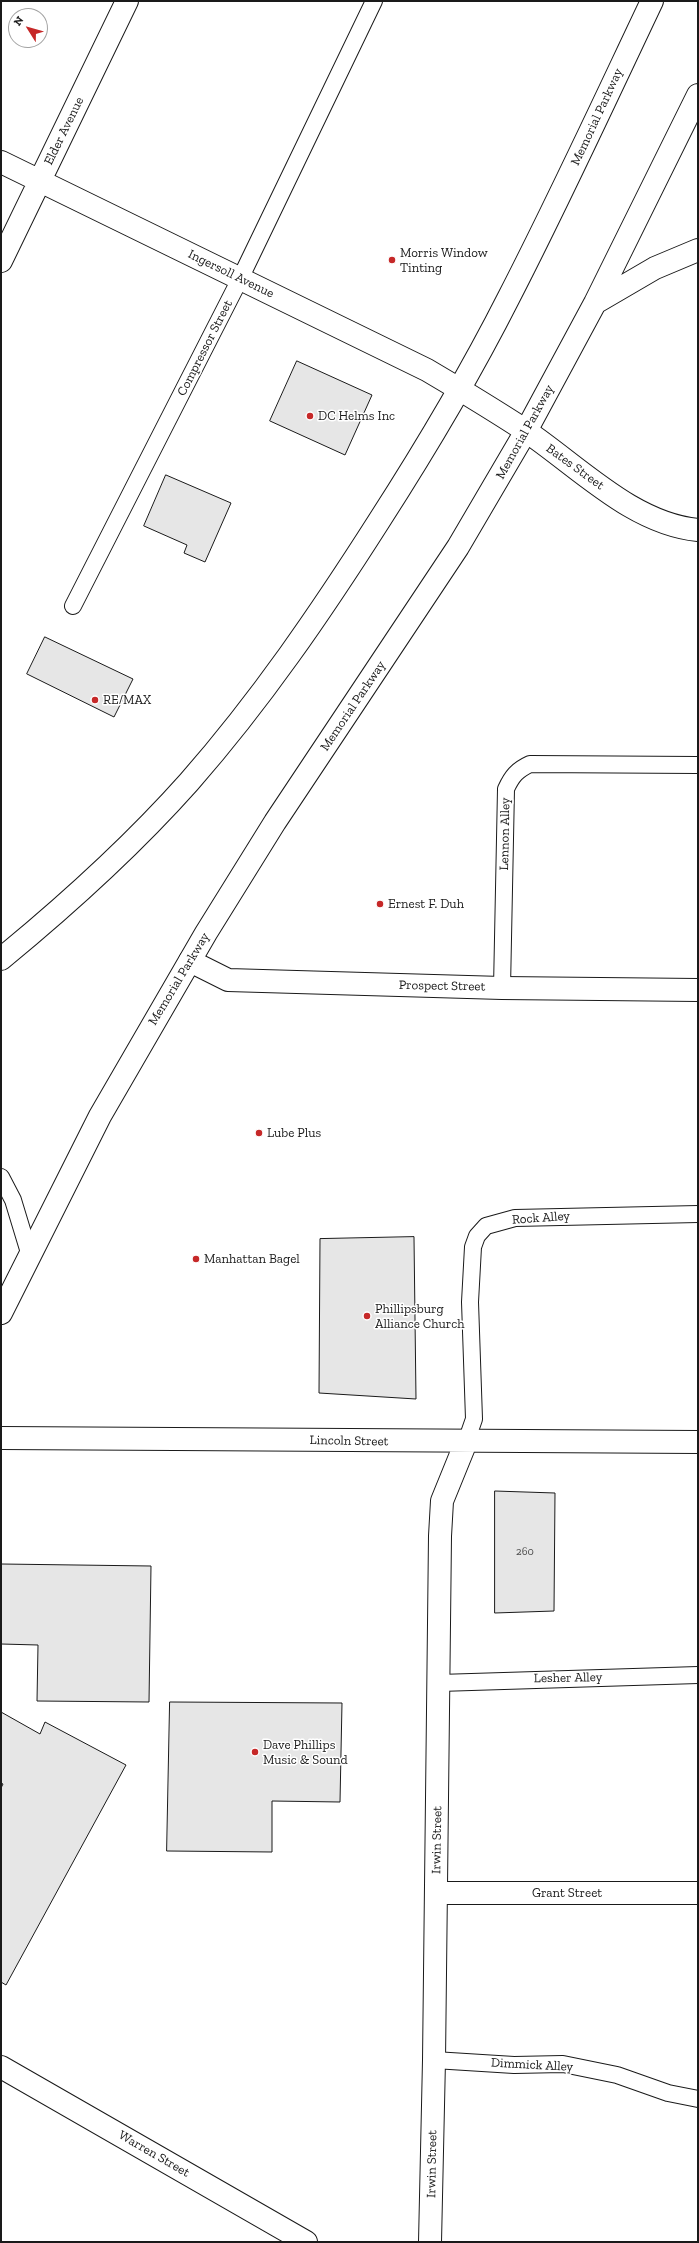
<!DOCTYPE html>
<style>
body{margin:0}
#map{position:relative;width:699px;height:2243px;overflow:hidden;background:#fff;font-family:"Zilla Slab",serif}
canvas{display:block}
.frame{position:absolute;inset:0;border:2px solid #1a1a1a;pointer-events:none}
.north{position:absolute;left:8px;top:8px;width:40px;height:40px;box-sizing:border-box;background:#fff;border:1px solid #a3a3a3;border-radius:50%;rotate:307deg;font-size:11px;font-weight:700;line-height:16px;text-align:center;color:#1a1a1a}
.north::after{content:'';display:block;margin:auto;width:14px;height:18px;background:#c62828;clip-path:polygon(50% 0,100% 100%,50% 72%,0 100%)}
</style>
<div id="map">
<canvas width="699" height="2243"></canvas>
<div class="frame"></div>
<div class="north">N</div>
</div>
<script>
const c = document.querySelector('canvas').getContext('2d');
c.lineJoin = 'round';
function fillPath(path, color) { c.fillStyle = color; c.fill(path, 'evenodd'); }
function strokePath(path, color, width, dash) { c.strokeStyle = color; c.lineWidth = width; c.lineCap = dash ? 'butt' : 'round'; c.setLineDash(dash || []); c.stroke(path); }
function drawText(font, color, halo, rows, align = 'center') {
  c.font = font + ' "Zilla Slab",serif'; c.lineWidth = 3; c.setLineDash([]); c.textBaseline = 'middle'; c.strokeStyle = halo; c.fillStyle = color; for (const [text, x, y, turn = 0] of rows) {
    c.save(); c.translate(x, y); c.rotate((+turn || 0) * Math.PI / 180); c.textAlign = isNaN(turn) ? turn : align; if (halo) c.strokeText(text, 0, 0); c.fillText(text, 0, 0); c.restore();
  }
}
const building = new Path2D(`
 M297,361L372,395L345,455L270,421Z
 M166,475L231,503L205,562L184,553L187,545L144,526Z
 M45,637L133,679L114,717L27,674Z
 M414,1237L416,1399L319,1393L320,1239Z
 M495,1491L555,1493L554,1611L495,1613Z
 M1,1564L151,1566L149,1702L37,1701L38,1645L1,1644Z
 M170,1702L342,1703L340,1802L272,1801V1852L167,1851Z
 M1,1712L40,1734L45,1722L126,1765L6,1985L1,1982V1788L3,1784L1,1783Z`);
fillPath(building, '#e6e6e6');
strokePath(building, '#1a1a1a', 1);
const service = new Path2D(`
 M73,606L240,279L374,1
 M502,988L506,789C512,776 517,770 530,764L698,765
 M1,1177L13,1200L30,1256
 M466,1442L474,1419L470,1302L473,1247L477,1236L486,1226L515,1218L698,1214
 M439,1683L698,1675
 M434,2060L514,2065L563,2064L617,2075L668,2093L698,2099`);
const minor = new Path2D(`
 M1,162L427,370L459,389
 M1,261L127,1
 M190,961L228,980L502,988L698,990
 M1,1438L698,1442
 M437,1893H698
 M1,2067L306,2242
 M430,2242L434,2060L440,1536L442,1501L466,1442`);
const tertiary = new Path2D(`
 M459,389C482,403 505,417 526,431C579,467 633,524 698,530`);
const trunk = new Path2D(`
 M595,303L655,268L698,250
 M1,959C68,904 132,846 189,782C261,700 321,612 379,521C426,448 470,374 509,297C559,200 605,100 652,1
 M1,1313L100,1116L206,933L275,822L458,547L526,431L595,303L698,95`);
strokePath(service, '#1a1a1a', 18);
strokePath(minor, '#1a1a1a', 24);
strokePath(tertiary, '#1a1a1a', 24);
strokePath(trunk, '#1a1a1a', 24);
strokePath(service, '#fff', 16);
strokePath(minor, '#fff', 22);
strokePath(tertiary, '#fff', 22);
strokePath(trunk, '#fff', 22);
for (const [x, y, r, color] of [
 [392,260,4,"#c62828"],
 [310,416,4,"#c62828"],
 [95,700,4,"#c62828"],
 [380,904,4,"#c62828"],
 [259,1133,4,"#c62828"],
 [196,1259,4,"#c62828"],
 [367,1316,4,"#c62828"],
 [255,1752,4,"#c62828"]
]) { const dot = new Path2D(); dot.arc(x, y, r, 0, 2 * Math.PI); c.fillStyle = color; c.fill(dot); strokePath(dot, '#fff', 1.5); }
drawText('11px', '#4d4d4d', null, [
 ["260",525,1552]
]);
drawText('13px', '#1a1a1a', '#fff', [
 ["Memorial Parkway",597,117,-65],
 ["Elder Avenue",64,131,-64],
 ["Ingersoll Avenue",231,274,26],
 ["Compressor Street",205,348,-63],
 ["Memorial Parkway",525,432,-61],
 ["Bates Street",575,467,36],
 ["Memorial Parkway",353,706,-56],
 ["Lennon Alley",505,834,-89],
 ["Memorial Parkway",179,979,-59],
 ["Prospect Street",442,986,1],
 ["Rock Alley",541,1218,-4],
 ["Lincoln Street",349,1441,1],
 ["Lesher Alley",568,1678,-1],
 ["Irwin Street",437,1840,-89],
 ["Grant Street",567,1893],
 ["Dimmick Alley",532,2065,3],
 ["Warren Street",154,2154,30],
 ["Irwin Street",432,2164,-89]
]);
drawText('13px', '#1a1a1a', '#fff', [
 ["Morris Window",400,253],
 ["Tinting",400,268],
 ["DC Helms Inc",318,416],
 ["RE/MAX",103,700],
 ["Ernest F. Duh",388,904],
 ["Lube Plus",267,1133],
 ["Manhattan Bagel",204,1259],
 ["Phillipsburg",375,1309],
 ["Alliance Church",375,1324],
 ["Dave Phillips",263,1745],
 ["Music & Sound",263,1760]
], 'left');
</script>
